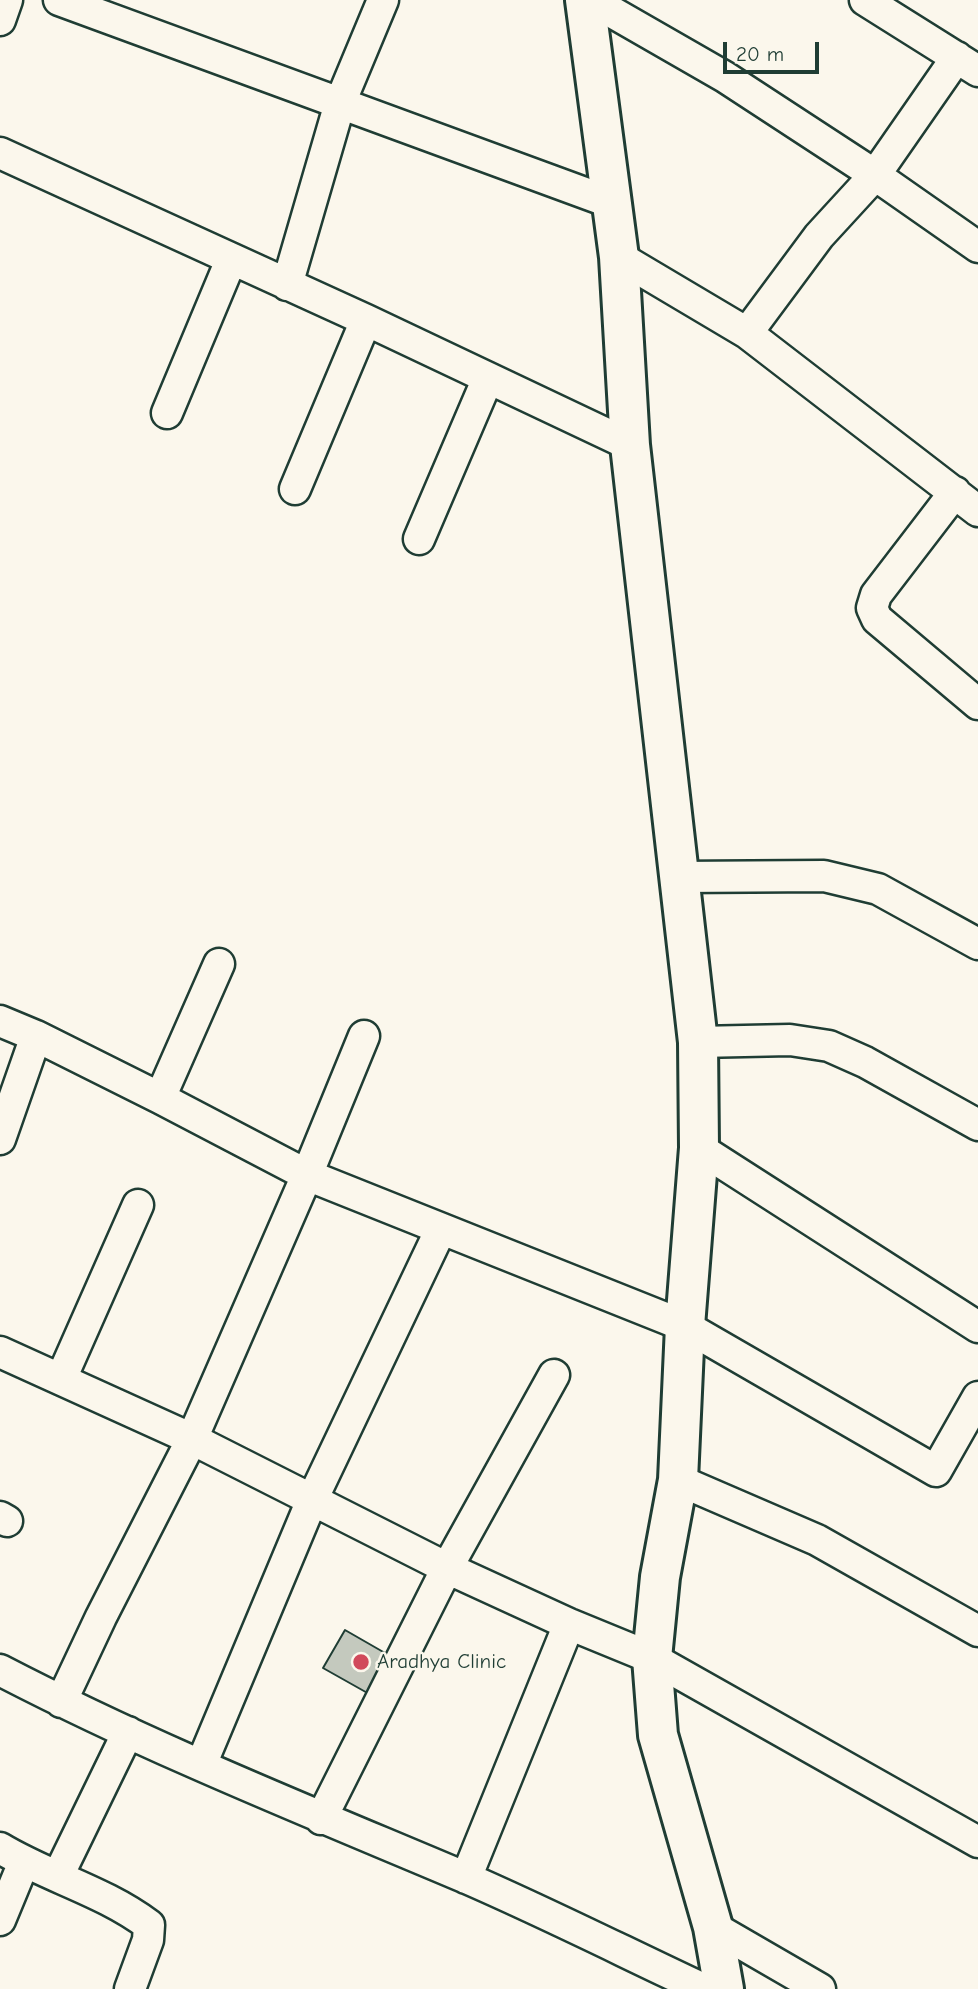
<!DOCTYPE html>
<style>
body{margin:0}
#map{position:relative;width:978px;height:1989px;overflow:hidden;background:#fbf7ec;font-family:"Comic Neue",sans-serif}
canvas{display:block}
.scale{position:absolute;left:723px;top:42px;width:96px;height:32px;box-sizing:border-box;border:4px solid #1f3d34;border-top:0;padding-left:9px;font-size:21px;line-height:24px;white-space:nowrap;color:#1f3d34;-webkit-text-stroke:5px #fbf7ec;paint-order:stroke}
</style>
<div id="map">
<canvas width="978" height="1989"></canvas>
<div class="scale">20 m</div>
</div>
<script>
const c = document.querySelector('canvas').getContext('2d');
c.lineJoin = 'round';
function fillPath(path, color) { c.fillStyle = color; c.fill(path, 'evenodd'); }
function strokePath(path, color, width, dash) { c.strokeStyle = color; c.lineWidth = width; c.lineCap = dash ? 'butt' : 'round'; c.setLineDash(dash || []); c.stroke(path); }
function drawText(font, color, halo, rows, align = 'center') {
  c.font = font + ' "Comic Neue",sans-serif'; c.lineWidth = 5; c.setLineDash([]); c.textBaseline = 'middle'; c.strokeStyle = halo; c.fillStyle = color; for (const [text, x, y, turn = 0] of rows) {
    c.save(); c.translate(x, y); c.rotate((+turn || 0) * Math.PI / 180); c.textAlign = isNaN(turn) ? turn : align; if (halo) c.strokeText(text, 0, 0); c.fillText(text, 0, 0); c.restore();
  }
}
const building = new Path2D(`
 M345,1630L392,1657L371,1695L323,1668Z`);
fillPath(building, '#c4c9be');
strokePath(building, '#1f3d34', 2);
const minor = new Path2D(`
 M59,0L612,203
 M591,0L725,77L875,175L978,247
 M865,0L978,71
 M0,20L7,0
 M0,153L366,320L630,445
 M619,257L747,333L978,511
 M287,285L340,103L383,0
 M747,333L819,236L875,175L957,57
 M167,413L231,260
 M295,489L366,320
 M955,492L876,595L872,608L877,619L978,704
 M419,539L488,378
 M679,877L824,876L878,889L978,944
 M0,1021L36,1036L160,1098L307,1175L685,1326L936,1471L978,1397
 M698,1042L790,1040L829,1046L865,1062L978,1125
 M160,1098L219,964
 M0,1139L36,1036
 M699,1148L978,1327
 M0,1352L192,1439L447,1568L569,1624L652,1658L978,1842
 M61,1379L138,1205
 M678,1480L817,1540L978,1631
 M0,1517L7,1521
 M0,1670C150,1748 308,1811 464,1877C545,1912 624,1952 703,1989
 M61,1702L101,1617L192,1439L307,1175L364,1036
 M201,1765L312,1500L441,1229
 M321,1819L447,1568L554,1375
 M0,1848C48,1877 104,1891 149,1925L148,1940L130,1989
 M58,1876L128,1732
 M466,1878L569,1624
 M0,1920L24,1862
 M713,1927L820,1989`);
const tertiary = new Path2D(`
 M585,0L619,257L630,445L698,1042L699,1148L685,1326L678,1480L660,1577L652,1658L658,1735L713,1927L724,1989`);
strokePath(minor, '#1f3d34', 35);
strokePath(tertiary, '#1f3d34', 44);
strokePath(minor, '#fbf7ec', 30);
strokePath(tertiary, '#fbf7ec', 38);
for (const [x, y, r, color] of [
 [361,1662,9,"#d1495b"]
]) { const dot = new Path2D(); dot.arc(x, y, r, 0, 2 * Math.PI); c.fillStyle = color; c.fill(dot); strokePath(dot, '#fbf7ec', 2.5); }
drawText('21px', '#1f3d34', '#fbf7ec', [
 ["Aradhya Clinic",377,1662]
], 'left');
</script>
